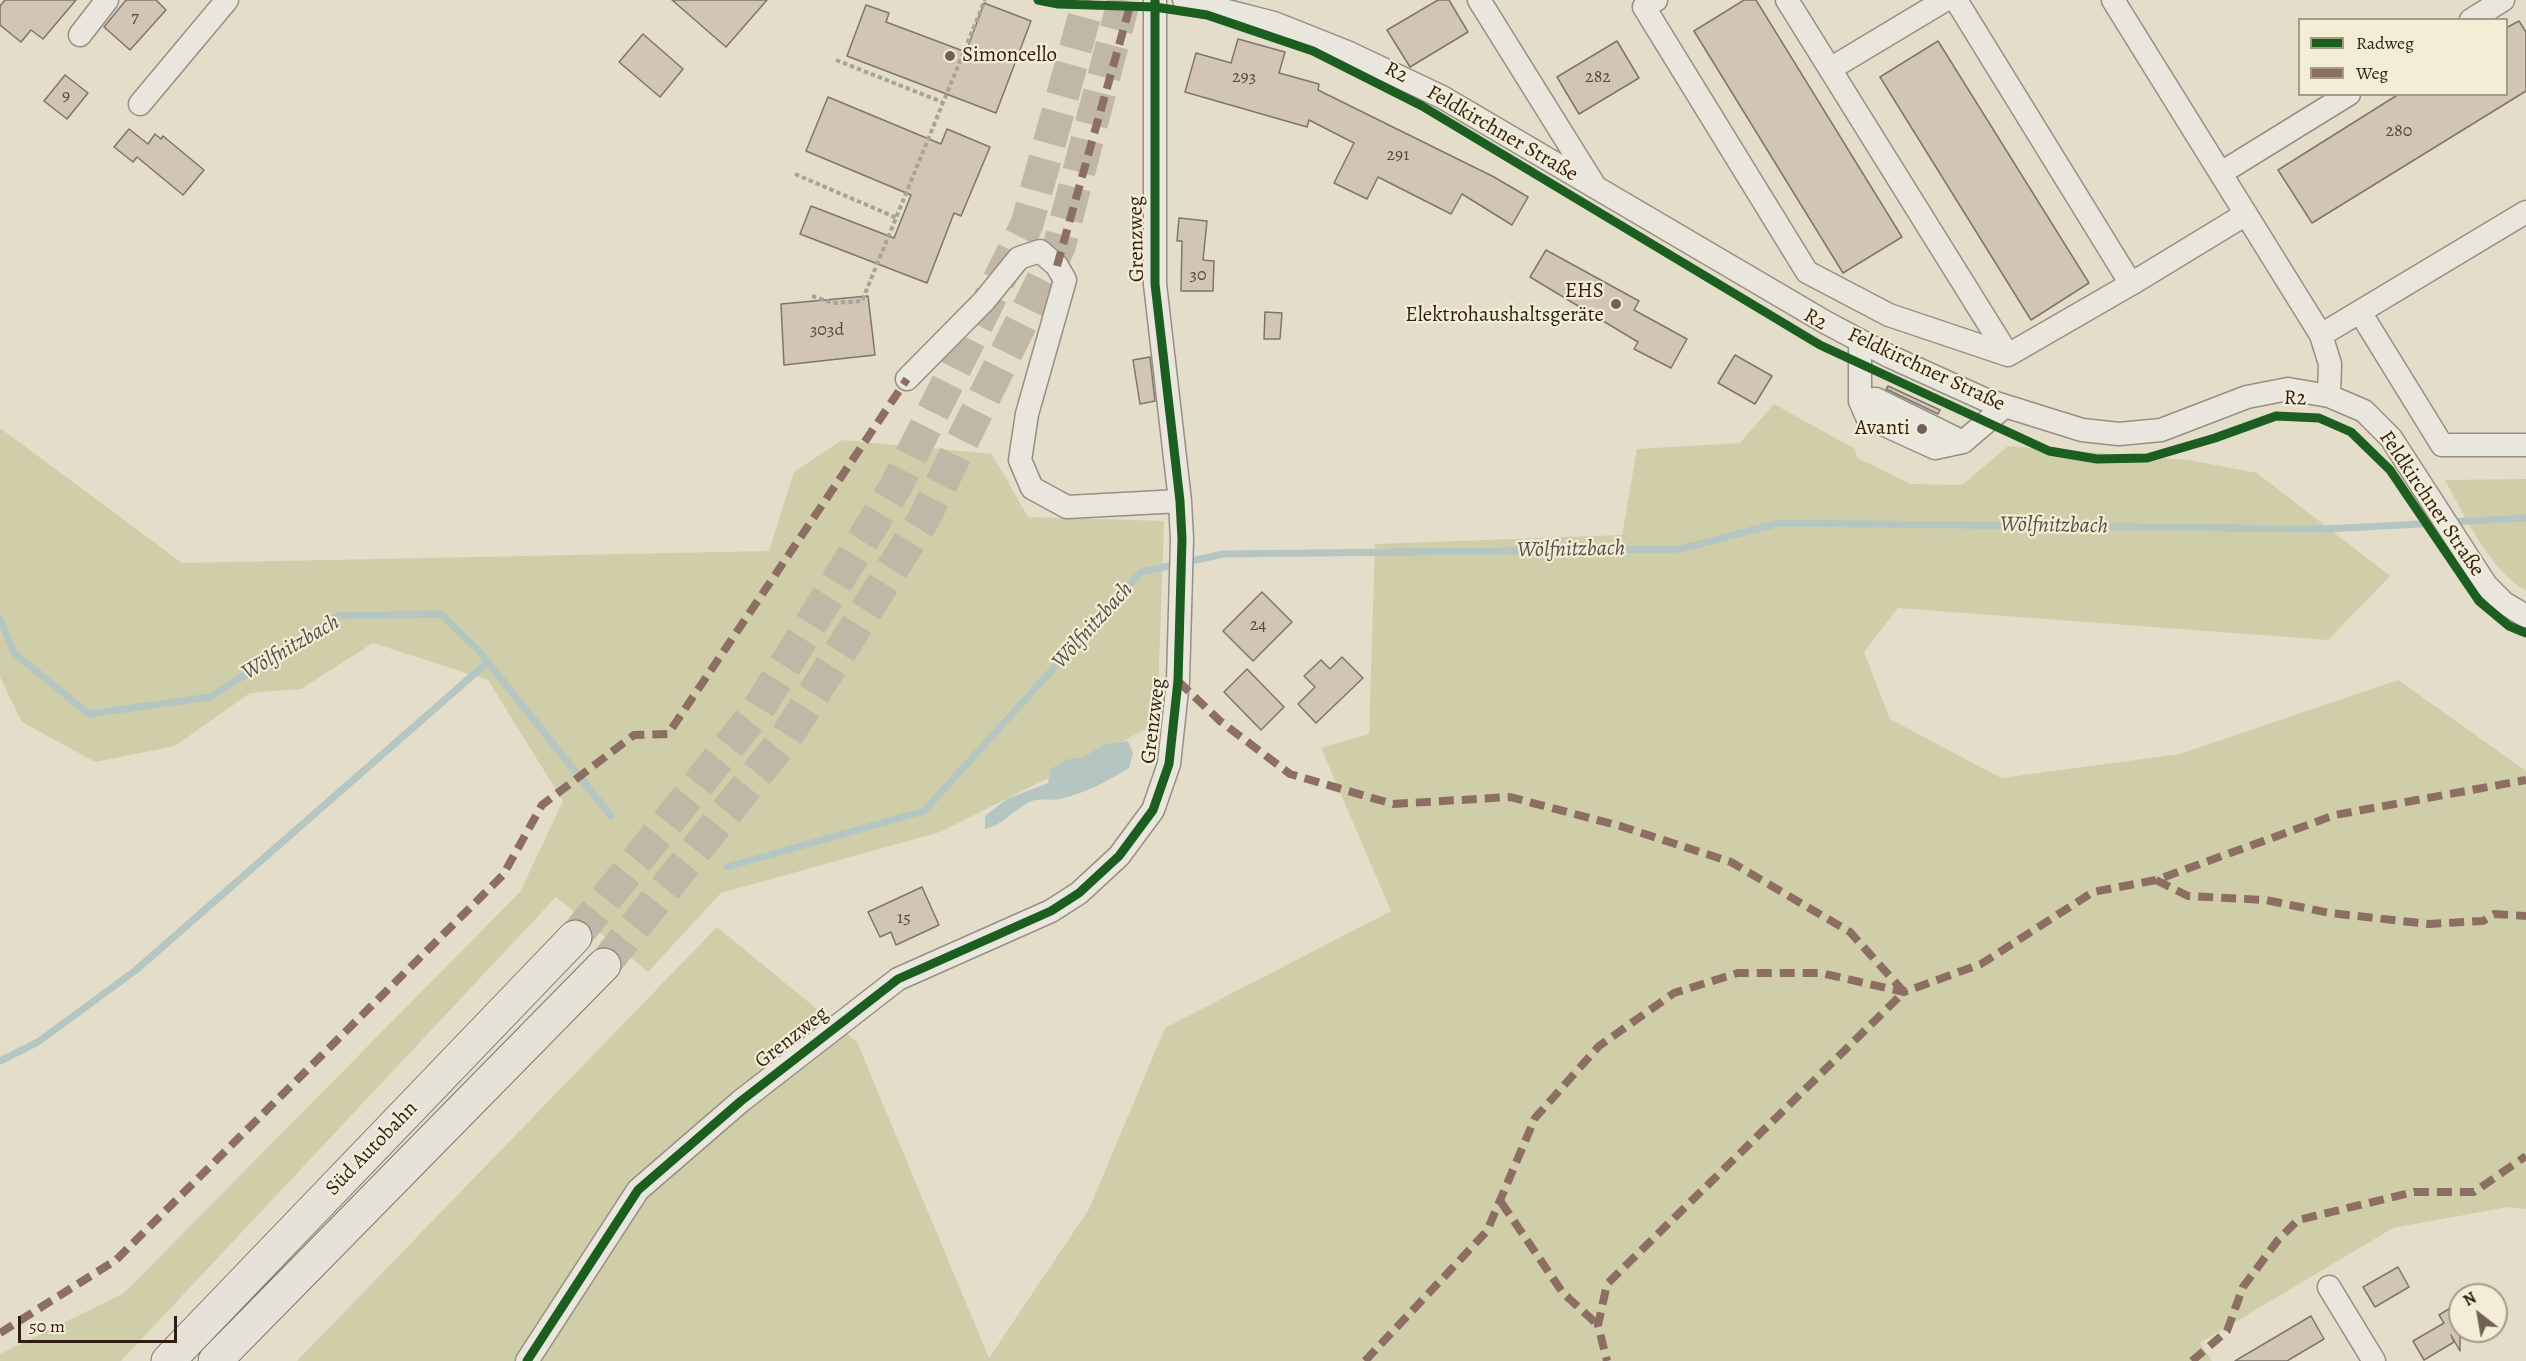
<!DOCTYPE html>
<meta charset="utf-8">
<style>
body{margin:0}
#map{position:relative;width:2526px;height:1361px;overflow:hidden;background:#e4ddca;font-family:Alegreya,serif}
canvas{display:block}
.legend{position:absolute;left:2298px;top:18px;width:210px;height:78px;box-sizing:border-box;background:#f4edd6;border:2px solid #a69a89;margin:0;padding:8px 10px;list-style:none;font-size:18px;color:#301e15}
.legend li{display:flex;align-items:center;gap:12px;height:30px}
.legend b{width:30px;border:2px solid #a69a89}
.north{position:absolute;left:2448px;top:1283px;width:60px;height:60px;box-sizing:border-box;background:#f4edd6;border:2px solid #a69a89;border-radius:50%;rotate:329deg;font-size:16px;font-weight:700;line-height:24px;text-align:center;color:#301e15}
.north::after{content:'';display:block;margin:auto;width:21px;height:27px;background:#6f6154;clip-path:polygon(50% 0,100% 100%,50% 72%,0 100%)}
.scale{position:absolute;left:18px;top:1316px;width:159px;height:27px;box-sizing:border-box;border:3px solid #301e15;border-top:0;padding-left:8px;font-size:18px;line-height:21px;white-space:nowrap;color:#301e15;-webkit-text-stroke:4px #f4edd6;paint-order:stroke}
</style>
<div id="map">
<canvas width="2526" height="1361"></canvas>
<ul class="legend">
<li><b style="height:8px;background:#1b5e20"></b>Radweg</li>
<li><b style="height:8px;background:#8d6e63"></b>Weg</li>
</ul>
<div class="north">N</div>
<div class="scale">50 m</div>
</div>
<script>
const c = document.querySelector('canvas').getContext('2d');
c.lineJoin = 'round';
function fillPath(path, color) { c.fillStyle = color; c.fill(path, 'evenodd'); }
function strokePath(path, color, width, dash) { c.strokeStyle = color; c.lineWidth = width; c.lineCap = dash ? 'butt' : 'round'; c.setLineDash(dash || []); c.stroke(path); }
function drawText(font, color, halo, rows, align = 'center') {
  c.font = font + ' Alegreya,serif'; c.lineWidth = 4.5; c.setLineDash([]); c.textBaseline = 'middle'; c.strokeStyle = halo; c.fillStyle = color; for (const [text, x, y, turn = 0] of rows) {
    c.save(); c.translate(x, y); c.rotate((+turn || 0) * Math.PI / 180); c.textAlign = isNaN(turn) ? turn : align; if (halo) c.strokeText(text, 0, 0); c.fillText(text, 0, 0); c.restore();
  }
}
fillPath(new Path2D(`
 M1774,404L1855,449L1857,458L1911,484L1962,485L2008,446L2189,460L2257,473L2390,576L2328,640L1898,608L1864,652L1890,719L2001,778L2180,754L2398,680L2526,771V1209L2508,1207L2393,1228L2200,1343L2212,1361H297L717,927L857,1042L989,1358L1089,1209L1165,1028L1391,911L1321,748L1369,734L1375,544L1622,535L1637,449L1740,443Z
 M0,428L182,563L769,551L794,472L842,440L992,454L1028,517L1164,521L1157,724L940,832L721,893L648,972L556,897L121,1361H0V1354L124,1293L520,892L563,801L488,680L373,643L301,689L250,693L175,746L95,762L22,722L0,677Z
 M2526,479V591C2488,568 2466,518 2445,480Z`), '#d0cea8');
fillPath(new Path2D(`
 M1128,741L1133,753L1129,768C1106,782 1086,793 1060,799C1051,801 1041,798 1032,801C1013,809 1004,825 985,829V816L1007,799L1048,783L1051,769L1065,760L1084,757L1103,745Z`), '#b4c5c2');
strokePath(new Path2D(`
 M2450,522L2526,518
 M0,618L14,653L89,714L210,697L338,616L441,614L479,651L611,816
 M727,867L924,811L1141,572L1223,554L1681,549L1779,523L2325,529L2439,523
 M0,1061L38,1042L136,970L488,662`), '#b4c5c2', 7);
const building = new Path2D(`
 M5,0H76L43,39L31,30L21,42L0,25V6Z
 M126,0H156L166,10L130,50L104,27Z
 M672,0H767L726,47Z
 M1438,0H1449L1468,32L1410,67L1387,30Z
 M1744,0H1756L1902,237L1843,273L1694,31Z
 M984,3L1031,21L996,113L847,56L866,5L889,13L886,22L966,52Z
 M2519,21L2526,32V91L2312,223L2278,170L2399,94H2506V28Z
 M643,34L683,69L660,97L619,62Z
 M1238,39L1285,52L1279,73L1319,84L1318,90L1494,177L1528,197L1512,225L1462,194L1451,214L1378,177L1367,199L1334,183L1354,143L1309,120L1307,127L1185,92L1196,53L1231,63Z
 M1617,41L1639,78L1579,114L1557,77Z
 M1938,41L2089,283L2031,320L1880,77Z
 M65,75L88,93L67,119L44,101Z
 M828,97L941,144L947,129L990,147L961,216L954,213L927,283L800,234L811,206L894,238L911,195L806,151Z
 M129,129L148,144L155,134L161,139L163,136L204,170L183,195L137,157L133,162L114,147Z
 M1179,218L1207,221L1203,260L1214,261L1213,291H1181L1182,241H1177Z
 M1546,250L1639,301L1634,310L1687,339L1671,368L1634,349L1638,342L1530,277Z
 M868,296L875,355L784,365L781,304Z
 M1265,312L1282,313L1280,339H1264Z
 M1735,355L1772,376L1755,404L1718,383Z
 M1150,357L1155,401L1140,404L1133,360Z
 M1888,386L1940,410L1938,414L1886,389Z
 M1262,592L1292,622L1253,661L1223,631Z
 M1342,657L1363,678L1316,723L1298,704L1315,687L1304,676L1321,660L1330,669Z
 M1247,669L1284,707L1261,730L1224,692Z
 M922,887L939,925L896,945L891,932L880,937L868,912Z
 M2398,1267L2409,1287L2375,1307L2363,1287Z
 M2460,1302V1351L2451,1335L2454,1342L2424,1360L2413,1341L2444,1323L2439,1315Z
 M2311,1316L2324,1339L2287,1361H2235Z`);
fillPath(building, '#d2c5b5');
strokePath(building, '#7c766b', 1.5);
strokePath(new Path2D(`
 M575,937L757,711L896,486L1027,224L1089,0
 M604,965L787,736L923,520L1059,247L1124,0`), '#c0b7a6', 33, [33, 16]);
const minor = new Path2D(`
 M1184,0L1274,23L1347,52L1442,97L1825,322L1889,356L1986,400L2082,430L2119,434L2161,430L2247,397L2288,389L2329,396L2364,411L2391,438L2486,585L2504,603L2526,616
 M1479,0L1593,183
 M1656,0L1644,7L1807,272L1889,315L2008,355
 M1787,0L1830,69L1945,0
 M1956,0L2131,284L2246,214
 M2113,0L2321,335L2330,364L2329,396
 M2471,20L2503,0
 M80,35L107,0
 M1830,69L2008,355L2131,284
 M140,104L227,0
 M2221,173L2349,94
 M2360,312L2442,445H2526
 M2321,335L2526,212
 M1860,341V401L1867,417L1935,448L1963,442L2004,407
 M907,379L984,301L1019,258L1040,251L1057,266L1065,280L1027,414L1020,460L1032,488L1067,507L1180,501
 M1860,401L1876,399L1963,442
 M2329,1287L2374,1361
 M527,1361L638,1190L741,1101L898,979L1051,911L1079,893L1119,856L1153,810L1169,764L1178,681L1182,539L1180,501L1155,284V0`);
const highway = new Path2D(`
 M168,1361L575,937
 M215,1361L604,965`);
strokePath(minor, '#968f84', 25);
strokePath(highway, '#7c766b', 35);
strokePath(new Path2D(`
 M836,60L942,102
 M795,174L897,218
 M812,296L833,303L862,301L985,0`), '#a8a29a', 4, [4.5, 3]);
strokePath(minor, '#e9e6dd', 22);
strokePath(highway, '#e6e2d7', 33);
strokePath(new Path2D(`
 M1057,266L1130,6
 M1178,681L1220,721L1290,774L1393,804L1510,797L1620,826L1731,862L1850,932L1904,992L1607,1284L1598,1325L1607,1361
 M2156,880L2188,896L2266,900L2330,913L2429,924L2483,921L2494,914L2526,916
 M1501,1202L1563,1293L1598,1325
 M0,1333L116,1260L503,875L542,805L634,735L668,734L907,379
 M1365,1361L1487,1231L1535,1118L1599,1046L1674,993L1738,973H1821L1904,992L1981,964L2093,892L2156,880L2335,815L2526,780
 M2192,1361L2227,1331L2243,1287L2278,1240L2298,1220L2414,1192H2474L2526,1156`), '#8d6e63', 8, [15, 8]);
strokePath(new Path2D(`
 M1038,0L1058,4L1155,7L1207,15L1313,51L1422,106L1820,345L2049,451L2097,459L2147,458L2215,438L2276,416L2319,418L2351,432L2390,470L2479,601L2509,626L2526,633
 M527,1361L638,1190L741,1101L898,979L1051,911L1079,893L1119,856L1153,810L1169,764L1178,681L1182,539L1180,501L1155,284V0`), '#1b5e20', 9);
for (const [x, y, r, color] of [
 [950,56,6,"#6f6154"],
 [1616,304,6,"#6f6154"],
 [1922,429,6,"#6f6154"]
]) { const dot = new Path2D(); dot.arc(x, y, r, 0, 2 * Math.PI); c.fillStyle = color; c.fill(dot); strokePath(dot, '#f4edd6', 2); }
drawText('18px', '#59483e', null, [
 ["7",135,18],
 ["293",1244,78],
 ["282",1598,78],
 ["9",66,97],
 ["280",2399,132],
 ["291",1398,156],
 ["30",1198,276],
 ["303d",827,331],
 ["24",1258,626],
 ["15",904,919]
]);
drawText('21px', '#301e15', '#f4edd6', [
 ["Simoncello",962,56,"left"],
 ["EHS",1604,292],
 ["Elektrohaushaltsgeräte",1604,316],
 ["Avanti",1910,429]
], 'right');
drawText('21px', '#301e15', '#f4edd6', [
 ["R2",1396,73,27],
 ["Feldkirchner Straße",1502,134,30],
 ["Grenzweg",1137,239,-91],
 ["R2",1815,320,30],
 ["Feldkirchner Straße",1926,370,25],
 ["R2",2295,399,2],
 ["Feldkirchner Straße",2431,504,56],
 ["Grenzweg",1154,721,-83],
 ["Grenzweg",792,1038,-38],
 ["Süd Autobahn",372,1149,-46]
]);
drawText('italic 22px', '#514d48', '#f4edd6', [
 ["Wölfnitzbach",2054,526,1],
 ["Wölfnitzbach",1571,550,-1],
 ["Wölfnitzbach",1093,626,-48],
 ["Wölfnitzbach",291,648,-30]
]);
</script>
